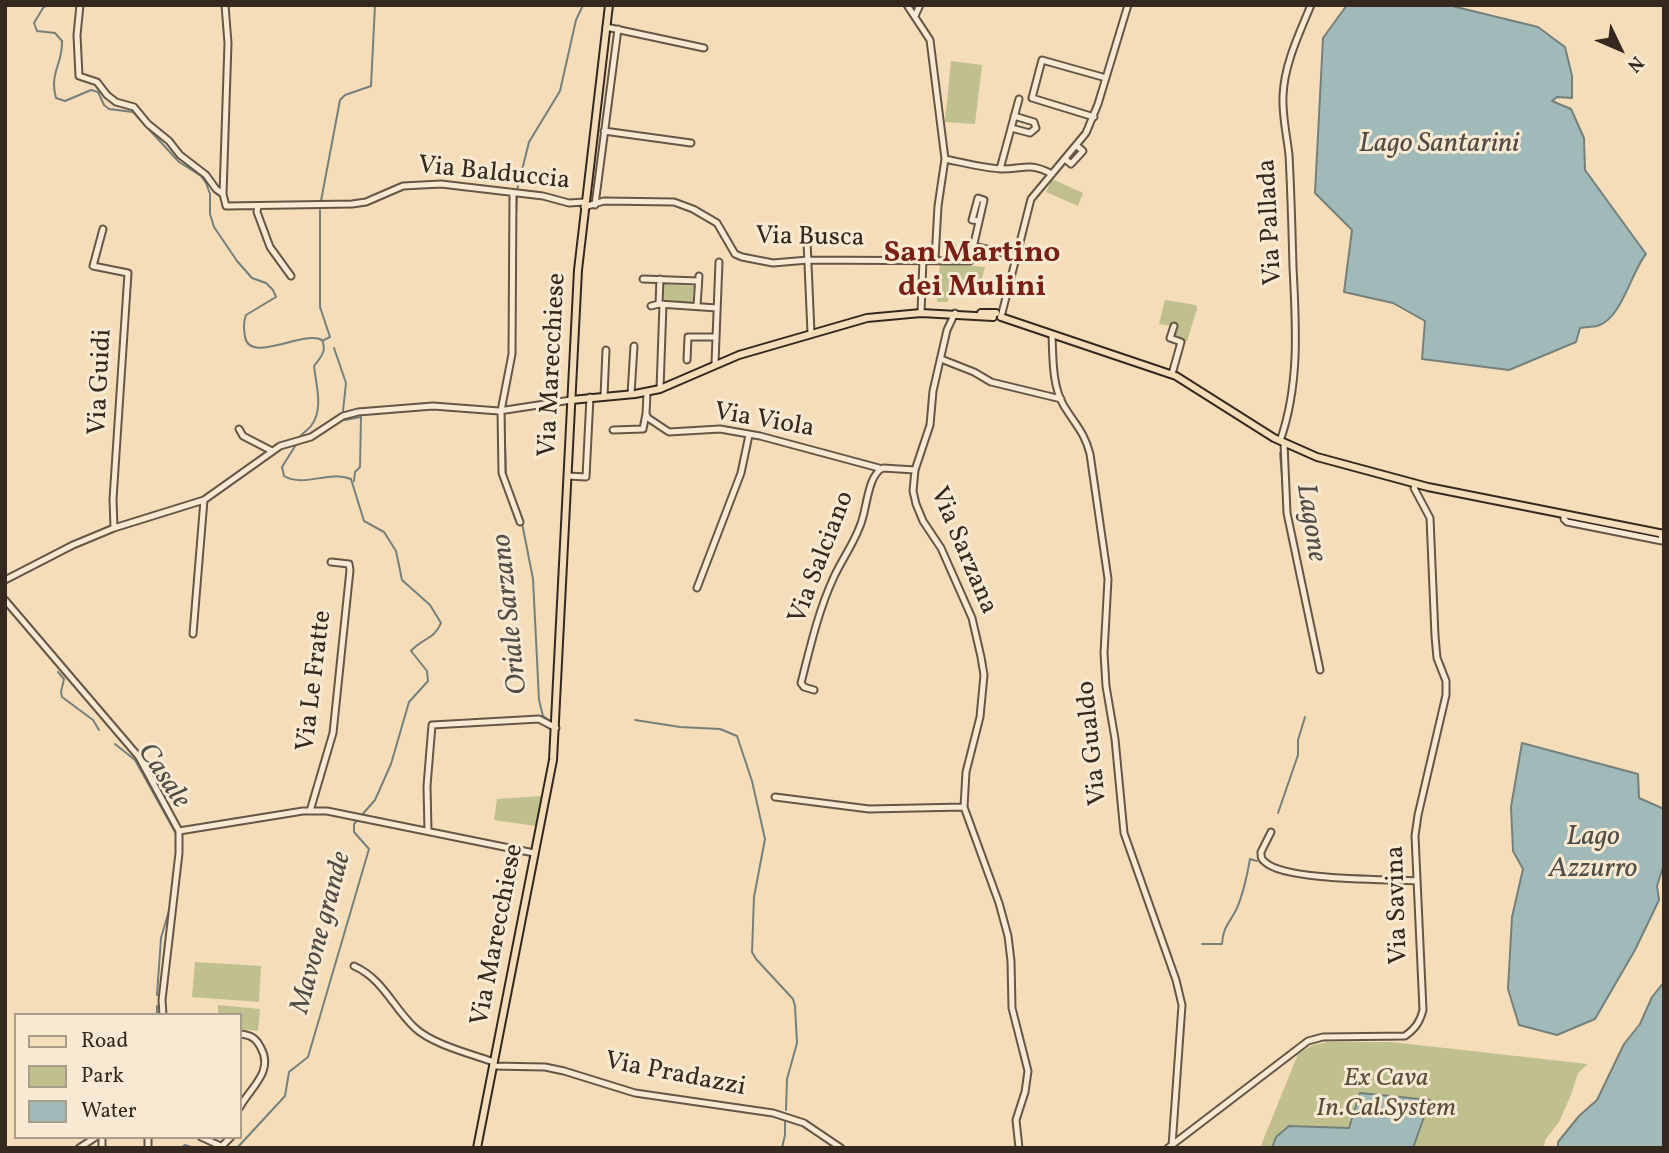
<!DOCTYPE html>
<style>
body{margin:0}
#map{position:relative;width:1669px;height:1153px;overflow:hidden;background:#f5ddb9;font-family:Vollkorn,serif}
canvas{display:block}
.frame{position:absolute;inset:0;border:7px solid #35291f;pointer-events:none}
.legend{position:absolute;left:14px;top:1013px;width:228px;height:126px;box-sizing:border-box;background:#f8e9d2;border:2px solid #aa9c8a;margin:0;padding:9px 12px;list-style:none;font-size:21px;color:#35291f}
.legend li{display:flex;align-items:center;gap:14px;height:35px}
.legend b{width:35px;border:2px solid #aa9c8a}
.north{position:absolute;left:1585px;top:14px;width:70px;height:70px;-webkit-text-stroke:5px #f8e9d2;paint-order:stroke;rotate:134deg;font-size:19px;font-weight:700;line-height:28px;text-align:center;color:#35291f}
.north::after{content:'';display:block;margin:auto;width:24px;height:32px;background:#35291f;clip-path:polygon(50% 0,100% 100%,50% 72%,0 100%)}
</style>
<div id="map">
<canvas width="1669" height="1153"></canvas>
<div class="frame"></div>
<ul class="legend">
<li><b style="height:9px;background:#f5ddb9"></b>Road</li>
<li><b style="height:19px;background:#bfc08d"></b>Park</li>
<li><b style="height:19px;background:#a0baba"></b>Water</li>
</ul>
<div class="north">N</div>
</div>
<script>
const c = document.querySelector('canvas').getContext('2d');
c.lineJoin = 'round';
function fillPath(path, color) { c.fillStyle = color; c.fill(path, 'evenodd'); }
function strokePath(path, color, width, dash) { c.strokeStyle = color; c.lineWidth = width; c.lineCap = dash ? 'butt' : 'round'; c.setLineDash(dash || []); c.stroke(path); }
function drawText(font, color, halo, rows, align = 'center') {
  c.font = font + ' Vollkorn,serif'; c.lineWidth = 6; c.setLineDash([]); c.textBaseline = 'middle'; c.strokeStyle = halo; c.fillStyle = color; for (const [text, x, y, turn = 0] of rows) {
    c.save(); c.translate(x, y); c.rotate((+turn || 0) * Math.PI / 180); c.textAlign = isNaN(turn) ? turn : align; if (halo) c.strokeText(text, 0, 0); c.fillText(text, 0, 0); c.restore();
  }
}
fillPath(new Path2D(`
 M951,61L982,65L975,124L945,122Z
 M1052,179L1083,193L1078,206L1046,192Z
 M940,263L985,267L978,293L966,291V289L950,288L948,302H937Z
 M664,284L694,286L693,303L664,301Z
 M1165,300L1196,305L1197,309L1187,341L1175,338L1177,327L1159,324Z
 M542,796L536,826L494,820L497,799Z
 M195,962L261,966L259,1002L192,997Z
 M218,1005L260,1009L258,1031L240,1029V1015H218Z
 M1328,1042H1391L1588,1064L1578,1073L1571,1095L1559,1122L1545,1140L1544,1148H1260L1298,1054L1313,1045Z`), '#bfc08d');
const water = new Path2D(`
 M1347,5H1448L1538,27L1565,47L1572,76V98L1557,97L1552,101L1571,109L1584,138L1585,170L1646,254C1631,272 1622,319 1597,326C1592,327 1585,327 1580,328L1576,342L1509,370L1422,359L1425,321L1393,303L1344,292L1352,230L1315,193L1323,38Z
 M1522,743L1638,774L1639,798L1664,809V864L1657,886L1659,900L1635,950L1595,1019L1557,1035L1519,1025L1508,989L1512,917L1523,869L1513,851L1511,807Z
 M1664,982V1148H1558V1142L1579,1116L1597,1100L1624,1044L1640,1024L1652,997Z
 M1360,1093L1430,1100L1413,1148H1272L1276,1137L1289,1126L1349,1128Z`);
fillPath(water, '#a0baba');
strokePath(water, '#75807c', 2);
strokePath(new Path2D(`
 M47,5L43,8L34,23L37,31L55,33L62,41C63,64 49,72 56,98L65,101L91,90L98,92L104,105L109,109L133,112L179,162L201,176L206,183L210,194V214L214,227L237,261L252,278L266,283L273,290L276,297L246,315C243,323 244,329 245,337C250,364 303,330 322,340C327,351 321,357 314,366C316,385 324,409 311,426C307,431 302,433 299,438
 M517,190L529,142L560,91L576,20L583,5
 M321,201L340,100L345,95L371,86L375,5
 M320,210V307L330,337L324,340
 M515,234L517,196
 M515,335V306
 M334,348L346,383L343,411
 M504,407L512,365
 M504,413L506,475
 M345,420L361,417L360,467L355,472L354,481
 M1280,453L1284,501
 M522,523L533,579L539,700L543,716L553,723
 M58,672L64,679L61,692L62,697L93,720L99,730
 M635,720L680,727L720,729L737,736L752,781L765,839L754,897L752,952L756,959L793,999L795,1006L797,1043L787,1079L786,1110
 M115,744L135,760L175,832
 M1278,813L1298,755V740L1305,717
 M1202,944H1222C1223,926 1230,923 1237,908C1244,892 1247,876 1250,859L1257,861
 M157,995L161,938L170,907
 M157,1015V1006
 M180,1148L185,1145L194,1148
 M237,1148L285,1096L289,1072L308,1057L369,849L354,832V824L375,800L391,764L409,702L428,681L427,671L411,651C421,639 435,639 441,623L430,605L402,580L396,551L384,532L364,521L351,479C328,470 304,488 284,476L282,467L297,443
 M782,1148L785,1135V1118`), '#75807c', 2);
const minor = new Path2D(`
 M80,5L77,35L79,76L97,82L107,95L116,102L134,107L148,124L169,141L180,155L206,175L216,189L223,194
 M225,5L228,43L223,194L226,206L352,204L366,202L403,186L441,184L543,196L569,203L585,202
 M907,5L930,40L945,159L938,206L935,259
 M915,16L920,5
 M606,27L704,48
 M1094,117L1032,98L1042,60L1106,78
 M1011,128L1030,133L1036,128L1034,122L1014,116
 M604,131L691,143
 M945,159C964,163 983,168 1002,169C1025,169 1029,162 1052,174
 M1065,159L1071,164L1083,151L1077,146
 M1000,169L1019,99
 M513,193L512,354L501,411L502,473L520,522
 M595,205L618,29
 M258,206L257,212L270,247L291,276
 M584,207L604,201L674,202L693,209L717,223L735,254L742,257L773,263L808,260L970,261L984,200L978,198L972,220L979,221
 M103,229L93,266L128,273L113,499L114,528
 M807,241L811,333
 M973,246L1016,256
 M643,279L698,281
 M659,304L660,279
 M651,306L659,304L717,308
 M697,306L699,276
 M921,313L923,259
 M955,313L947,330L933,391L930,425L915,470L913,491L916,504L923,521L941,548L972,618L981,657L984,675L980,717L966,772L964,807L999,903L1008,936L1011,961L1012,1008L1028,1071L1025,1092L1016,1120L1019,1148
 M1001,317L1031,199L1086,133L1098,104L1128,5
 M1052,335C1053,358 1052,386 1064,406C1075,424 1085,433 1090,454L1108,579L1104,653L1106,686L1115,739L1124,833L1176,980L1182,1005L1172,1146
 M941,359L974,372L991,382L1061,399
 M687,360L688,337H715
 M715,363L719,262
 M1172,374L1181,342L1170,338L1174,326
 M660,389L663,304
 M647,393L646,414L648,418L669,432L720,429L760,436L879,468
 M631,394L634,346
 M604,396L606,350
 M239,429L243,436L272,451
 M613,430L643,429L646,414
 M1280,441C1300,385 1296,325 1293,267C1292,229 1291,192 1289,155C1287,136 1282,116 1283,96C1284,65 1299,34 1311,5
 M1284,443L1287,513L1320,670
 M568,476L586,477L590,397
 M1564,514V519L1567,522L1662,541L1661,533
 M5,580L73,545L114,528L204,500L280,446L311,437L343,416L358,412L433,406L499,411L571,400
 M697,588L741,473L749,435
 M5,600L139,757L179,831V853L162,1000L163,1015
 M193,634L204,500
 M814,690L804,687L801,683C810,648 818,612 833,579C841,561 853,545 860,526C867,511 867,475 883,468L915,470
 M775,797L869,809L964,807
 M310,811L333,733L350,570L349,564L331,562
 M179,831L303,811H327L534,853
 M428,831L427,786L432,725L539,719L556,728
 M1271,832L1261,852C1261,857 1261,859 1265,862C1285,881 1386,879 1417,881
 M354,966C383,979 392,1006 414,1027C431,1044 471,1054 494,1062
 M240,1034C251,1035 256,1038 261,1048C274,1072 250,1088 240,1107
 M493,1066L545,1067L564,1071L635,1093L773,1113L804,1123L841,1148
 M148,1137V1148
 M201,1137L225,1148
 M222,1146L231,1137
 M79,1148L96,1137
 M102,1148V1137
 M1168,1148L1308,1041L1323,1037L1405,1036C1415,1029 1420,1022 1423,1010L1415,836L1418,815L1446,695V681L1437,658L1435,636L1430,518L1414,488L1416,484`);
const major = new Path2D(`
 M981,313H996
 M1001,317L1176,376L1274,438L1317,457L1428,487L1664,534
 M571,400L635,394L660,389L739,355L867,318L921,313L993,317
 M477,1148L553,760L578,270L609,5`);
strokePath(minor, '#655646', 9);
strokePath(major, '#35291f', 10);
strokePath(minor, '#f8e9d2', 5);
strokePath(major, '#f5ddb9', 6);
drawText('26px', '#35291f', '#f8e9d2', [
 ["Via Balduccia",494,175,6],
 ["Via Pallada",1272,222,-93],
 ["Via Busca",810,239,1],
 ["Via Marecchiese",554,365,-87],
 ["Via Guidi",102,382,-87],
 ["Via Viola",764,422,10],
 ["Via Sarzana",962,551,67],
 ["Via Salciano",823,558,-69],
 ["Via Le Fratte",316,681,-83],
 ["Via Gualdo",1094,743,-96],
 ["Via Savina",1399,905,-92],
 ["Via Marecchiese",499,935,-79],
 ["Via Pradazzi",675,1076,11]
]);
drawText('italic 26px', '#584f3a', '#f8e9d2', [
 ["Ex Cava",1386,1080],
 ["In.Cal.System",1386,1110]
]);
drawText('italic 28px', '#504d46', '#f8e9d2', [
 ["Lago Santarini",1439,146],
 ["Lagone",1309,523,81],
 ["Oriale Sarzano",512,614,-96],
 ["Casale",162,777,56],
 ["Lago",1593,839],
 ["Azzurro",1593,871],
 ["Mavone grande",323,933,-75]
]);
drawText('bold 30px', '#7a1f14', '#f8e9d2', [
 ["San Martino",972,255],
 ["dei Mulini",972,289]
]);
</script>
